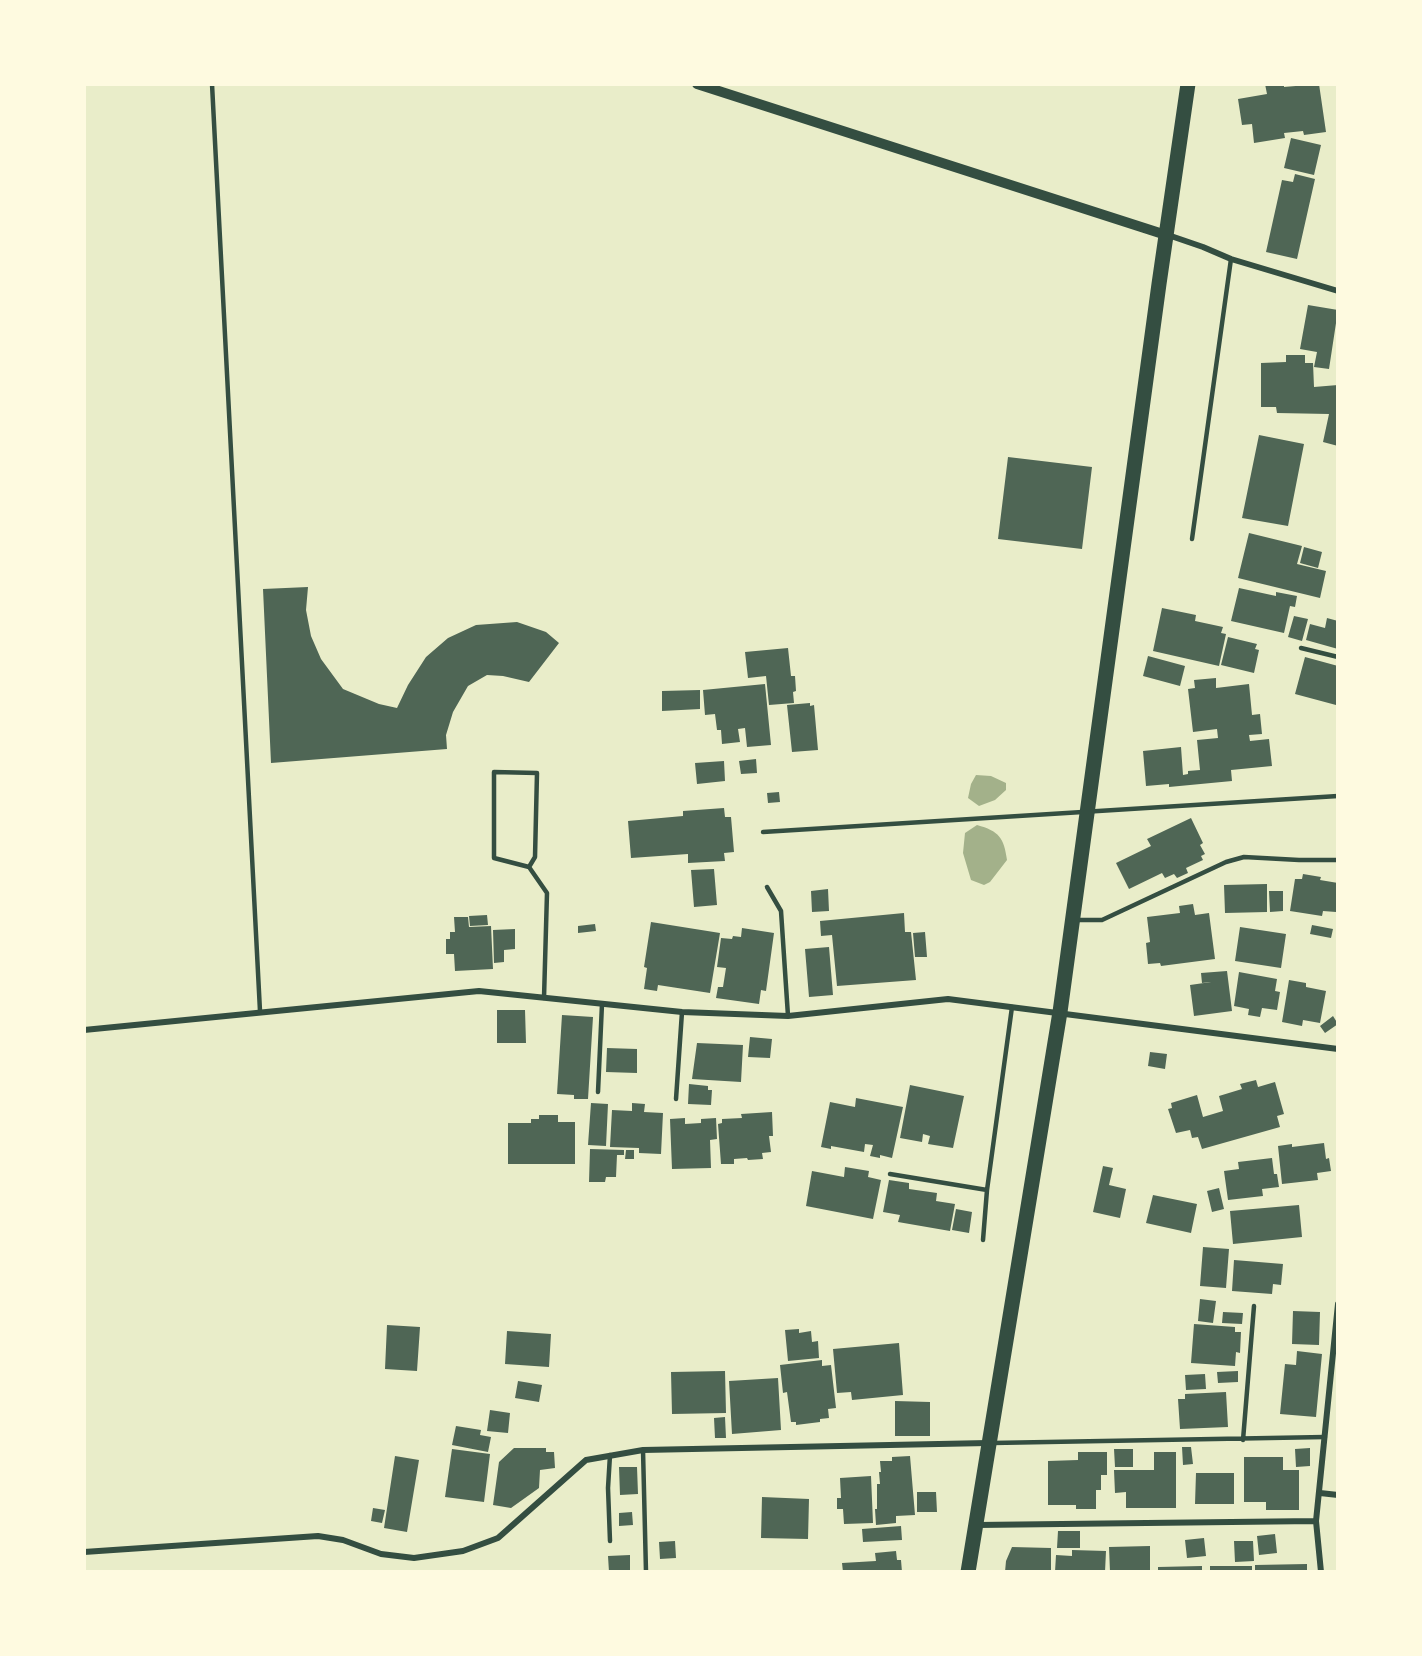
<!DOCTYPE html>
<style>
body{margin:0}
#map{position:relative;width:1422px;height:1656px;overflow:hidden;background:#e9edc9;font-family:"DM Sans",sans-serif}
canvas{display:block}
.frame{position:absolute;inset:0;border:86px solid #fefae0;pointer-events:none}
</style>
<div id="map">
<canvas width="1422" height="1656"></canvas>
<div class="frame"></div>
</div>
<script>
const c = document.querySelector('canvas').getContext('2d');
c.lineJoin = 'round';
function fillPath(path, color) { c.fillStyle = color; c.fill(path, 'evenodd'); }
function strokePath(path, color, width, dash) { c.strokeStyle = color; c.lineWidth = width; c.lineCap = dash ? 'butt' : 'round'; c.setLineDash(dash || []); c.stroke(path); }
fillPath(new Path2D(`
 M976,775L991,776L1006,783V790L995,800L979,806L968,798L971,784Z
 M977,825C999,831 1004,838 1007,860L990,882L984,885L971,880L963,853L965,833Z`), '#a3b18a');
fillPath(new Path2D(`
 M1265,84H1284V87L1319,84L1326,132L1304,135L1303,131L1284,133L1285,138L1254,143L1252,124L1242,125L1238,99L1267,94Z
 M1291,138L1321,145L1314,175L1284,168Z
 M1295,174L1315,179L1297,259L1266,252L1282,180L1293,182Z
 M1308,305L1338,310L1329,369L1314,367L1317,352L1300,349Z
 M1286,355H1305V363H1313L1314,387L1338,385V446L1323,442L1329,414L1277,413L1276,407H1261V363L1286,362Z
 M1259,435L1304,444L1288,526L1242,518Z
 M1008,457L1092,467L1082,549L998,539Z
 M1249,533L1302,546L1297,564L1326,571L1320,598L1238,578Z
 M1304,547L1322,552L1318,568L1300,563Z
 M308,587L306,610L311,636L321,659L343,689L379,704L397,708L408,685L426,657L448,638L476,625L517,622L546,632L559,643L529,682L503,676L487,675L468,686L453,712L446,735L447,749L271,763L263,589Z
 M1239,588L1276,596V592L1297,596L1295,607L1290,606L1284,633L1231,621Z
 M1162,608L1196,615L1195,621L1223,627L1221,633L1226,634L1219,666L1153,651Z
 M1294,616L1308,619L1302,641L1288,637Z
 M1327,618L1338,621V649L1306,640L1310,624L1325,628Z
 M1228,637L1257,644L1255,649L1259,650L1254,673L1221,665Z
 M788,648L791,676H795L796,691L793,692L794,703L769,705L766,676L748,678L745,652Z
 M1148,656L1185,666L1180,686L1143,676Z
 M1305,657L1338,666L1336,705L1295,694Z
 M1216,678V688L1249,684L1252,715L1260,714L1262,734L1249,735L1250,741L1269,739L1272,766L1231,770L1232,781L1169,787V784L1146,786L1143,751L1181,747L1183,775L1188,774V771L1200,770L1197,740L1218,738L1217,729L1193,732L1188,689L1195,688L1194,680Z
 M765,684L771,745L747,747L745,728L738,729L740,742L722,744L721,730H717L715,714L705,715L703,690Z
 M700,690V709L662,711V691Z
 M810,703V706L814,705L818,750L792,752L787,705Z
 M756,759L757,773L741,774L739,761Z
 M724,761L725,781L697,784L695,763Z
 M779,792L780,802L768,803L767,793Z
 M724,808L725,817H731L734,852L724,853L725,861L688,863V854L631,858L628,821L683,816V811Z
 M1191,818L1203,843L1200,845L1205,854L1201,856L1203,860L1186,868L1188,873L1177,878L1174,874L1165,878L1162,873L1129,889L1116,863L1151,846L1147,839Z
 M714,869L717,905L694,907L691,870Z
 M1303,874L1321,877L1320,880L1338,883L1336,912L1323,911L1322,916L1290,911L1295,879H1302Z
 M1267,884V912L1225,913L1224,885Z
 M828,889L829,911L812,912L811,891Z
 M1269,891H1283V911L1270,912Z
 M1193,904L1195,915L1209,913L1215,959L1161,966L1160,963L1148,964L1146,943L1150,942L1147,917L1180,913L1179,906Z
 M904,913L905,932H911L916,980L837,986L832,935L821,936L820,921Z
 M487,915L488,925L470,926L469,916Z
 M454,917H468L469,927L491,926L493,969L455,971L454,954H446V939H450V932H455Z
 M651,922L720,933L710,993L658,985L657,991L644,989L647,968L644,967Z
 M595,924L596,931L578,933V926Z
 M1312,925L1333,929L1331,938L1310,934Z
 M1240,927L1286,934L1281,968L1235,961Z
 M742,928L774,933L766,991L761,990L759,1004L716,998L718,987H723L726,968L717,967L721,938L732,939L733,936L741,937Z
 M515,929V949L504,950V962L494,963L493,930Z
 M925,932L927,957H915L913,933Z
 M829,947L833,995L809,997L805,949Z
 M1227,971L1232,1011L1194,1016L1190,985L1211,982L1202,983L1201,973Z
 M1239,972L1277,979L1275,991L1280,992L1277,1010L1262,1008L1260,1017L1248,1015L1249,1009L1234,1006Z
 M1289,980L1306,983V987L1326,991L1320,1023L1303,1020L1302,1026L1282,1022Z
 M497,1010H525L526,1043H497Z
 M562,1015L593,1017L588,1099H574V1095L557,1094Z
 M1333,1016L1338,1024L1325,1033L1320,1026Z
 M750,1037L772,1039L770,1058L748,1057Z
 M697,1043L743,1045L741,1082L692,1079Z
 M607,1048L637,1049V1073L606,1072Z
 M1150,1052L1167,1054L1165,1069L1148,1066Z
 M1256,1080L1258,1087L1275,1082L1284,1114L1277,1116L1280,1127L1202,1149L1198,1137L1192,1138L1190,1130L1176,1133L1168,1109L1172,1108L1171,1103L1197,1095L1203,1117L1223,1111L1219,1096L1242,1089L1240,1084Z
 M689,1084L708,1086V1090H712L711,1105L688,1104Z
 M910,1085L964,1096L953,1148L928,1144L930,1136L923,1134L922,1142L900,1138Z
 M856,1098L903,1107L892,1158L880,1155V1158L870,1156L873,1145L865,1144L864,1152L831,1146V1149L821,1147L830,1102L855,1107Z
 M591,1103L608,1104L606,1146L588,1145Z
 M632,1103L645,1104L644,1112L663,1113L661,1154L639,1153V1148L610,1147L612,1110L632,1111Z
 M772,1112L773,1136H769L771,1152L762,1153L763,1159L748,1160L747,1158L734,1159V1164H721L718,1124L722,1123V1119L742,1118L741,1114Z
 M539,1115H558V1122H575V1164H508V1123H531V1119H539Z
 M685,1118V1124L701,1123V1119L716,1118L717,1139L710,1140L711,1168L672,1169L670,1119Z
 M1324,1143L1326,1159L1329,1158L1331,1171L1317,1173L1318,1180L1282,1184L1278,1146L1292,1144V1147Z
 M590,1149L624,1150V1155H617L616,1177H606L605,1182H589Z
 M626,1150H634V1159H625Z
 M1272,1158L1274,1174H1277L1279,1187L1262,1189L1263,1196L1228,1200L1224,1171L1239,1169L1238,1162Z
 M1103,1166L1113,1168L1109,1185L1126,1189L1120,1218L1093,1212Z
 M845,1167L869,1171L868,1177L881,1180L873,1219L806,1206L812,1171L844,1177Z
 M889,1180L909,1183V1189L937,1193L936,1201L955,1204L950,1231L898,1222L900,1215L883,1212Z
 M1219,1188L1224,1209L1212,1212L1207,1191Z
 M1153,1195L1197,1204L1191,1233L1146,1223Z
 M1299,1205L1302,1237L1233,1244L1230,1211Z
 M956,1209L972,1212L969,1233L952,1230Z
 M1203,1247L1229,1249L1226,1288L1200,1286Z
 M1234,1260L1283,1264L1281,1285L1273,1284L1272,1294L1232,1291Z
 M1200,1299L1216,1301L1213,1323L1198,1321Z
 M1293,1311L1320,1312L1319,1345L1292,1344Z
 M1223,1312L1243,1313L1242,1324L1222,1323Z
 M1194,1324L1235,1327V1332H1241L1240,1353L1236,1352L1235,1366L1191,1363Z
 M387,1325L420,1327L417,1371L385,1369Z
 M799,1329V1333L811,1331L812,1342L818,1341L819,1358L788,1361L785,1330Z
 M507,1331L551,1334L549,1367L505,1364Z
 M899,1343L903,1395L852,1400L851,1392L837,1393L833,1349Z
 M1297,1351L1322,1354L1316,1417L1280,1414L1285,1364L1296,1365Z
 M822,1360V1366L831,1365L836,1408L828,1409L829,1418L820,1419V1422L796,1425V1422H791L787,1392L783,1393L780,1365Z
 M725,1371L726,1413L672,1414L671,1372Z
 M1238,1371V1382L1218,1383L1217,1372Z
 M1205,1374L1206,1389L1186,1390L1185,1375Z
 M778,1378L781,1430L732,1434L729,1381Z
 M518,1381L542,1385L539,1402L515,1398Z
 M1226,1392L1228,1427L1180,1429L1178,1399H1185V1394Z
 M895,1401L930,1402V1436H895Z
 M490,1410L510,1413L508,1433L487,1431Z
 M725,1417L726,1438H715L714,1418Z
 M456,1426L481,1430L480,1435L491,1437L488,1452L452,1445Z
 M1182,1447H1191L1193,1464L1183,1465Z
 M514,1448H546V1452H554L555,1468L540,1470L539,1488L511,1508L493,1505L499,1462Z
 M1310,1448V1466L1296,1467L1295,1449Z
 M452,1449L490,1454L484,1502L445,1497Z
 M1114,1449H1133V1467H1115Z
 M1078,1452H1107V1475H1101V1490H1096V1509H1076V1505H1048V1461L1078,1460Z
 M1154,1452H1176V1508H1126V1492L1115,1493L1114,1470H1154Z
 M395,1456L419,1460L407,1532L384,1528Z
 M910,1456L915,1515L896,1516V1523L876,1525L875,1509H877V1484H880L879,1472H881L880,1461H892V1457Z
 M1244,1457H1283V1470H1299V1510H1266V1502H1244Z
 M619,1467H637L638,1494L620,1495Z
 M1196,1473H1234V1504H1195Z
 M871,1476L873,1523L844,1524L843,1509H837V1498H841L840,1478Z
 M917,1492H936L937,1512H917Z
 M762,1497L809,1499L808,1539L761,1538Z
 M373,1508L385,1510L382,1523L371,1521Z
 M632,1512L633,1525L619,1526V1513Z
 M901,1526L902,1540L863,1542L862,1529Z
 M1058,1531H1080V1548H1057Z
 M1275,1534L1277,1553L1259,1555L1257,1536Z
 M1204,1538L1206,1556L1187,1558L1185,1540Z
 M675,1541L676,1558L660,1559L659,1542Z
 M1234,1541H1253L1254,1561L1235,1562Z
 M1150,1546V1572H1110L1109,1547Z
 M1012,1547L1051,1548V1572H1005L1006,1561Z
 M1072,1550L1106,1551L1105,1572H1055L1056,1555L1072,1556Z
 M896,1551L897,1560H901L902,1572H843L842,1563L876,1561L875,1553Z
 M630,1555V1572H609L608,1556Z
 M1307,1564V1572H1255V1565Z
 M1202,1566V1572H1158V1567Z
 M1210,1566H1252V1572H1210Z`), '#4f6655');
strokePath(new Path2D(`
 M212,84L260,1011
 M1192,539L1231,259
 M1301,648L1338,657
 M763,832L1338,796
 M529,867L535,857L537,773L494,772V858L529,867L547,893L544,998
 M767,887L781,911L788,1016
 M1076,920H1102L1226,862L1244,857L1299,860H1338
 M598,1092L602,1004
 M676,1099L682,1012
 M890,1174L987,1190L1012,1007
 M983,1240L987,1190
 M1243,1440L1254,1306
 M992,1443L1325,1437
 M643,1450L646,1572
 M610,1541L608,1488L610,1455`), '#344e41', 4.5);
strokePath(new Path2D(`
 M1168,235L1203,247L1231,259L1338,291
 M84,1030L479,991L682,1012L788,1016L948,999L1338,1049
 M1320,1493L1338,1495
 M977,1525L1316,1521
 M84,1552L318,1536L343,1540L381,1554L414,1558L463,1551L498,1538L586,1460L643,1450L988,1443
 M1321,1572L1316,1521L1338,1304`), '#344e41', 6);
strokePath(new Path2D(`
 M697,84L1166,235`), '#344e41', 10);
strokePath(new Path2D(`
 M968,1572L1060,1012L1159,284L1188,84`), '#344e41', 15);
</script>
